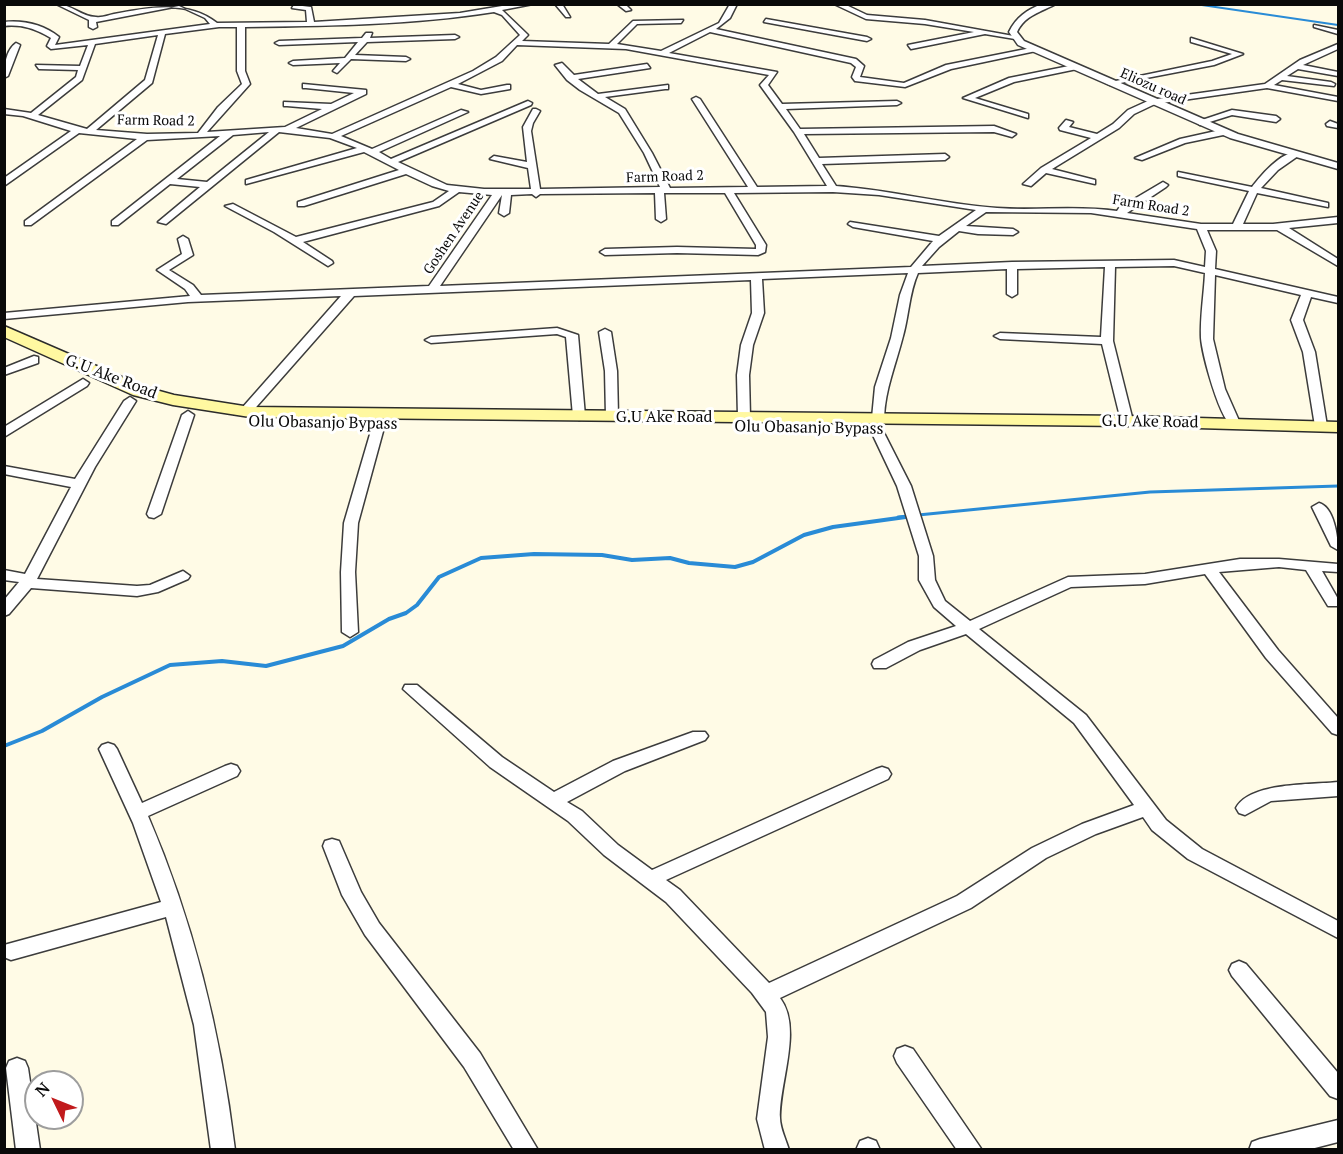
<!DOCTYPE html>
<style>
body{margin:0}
#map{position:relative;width:1343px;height:1154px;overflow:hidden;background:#fffbe6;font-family:"PT Serif",serif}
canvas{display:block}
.frame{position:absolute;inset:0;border:6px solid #090909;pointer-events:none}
.north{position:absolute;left:24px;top:1070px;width:60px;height:60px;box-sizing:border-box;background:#fff;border:2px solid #9d9d9d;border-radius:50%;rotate:313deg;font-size:16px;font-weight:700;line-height:24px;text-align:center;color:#090909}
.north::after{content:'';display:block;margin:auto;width:21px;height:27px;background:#c11a1c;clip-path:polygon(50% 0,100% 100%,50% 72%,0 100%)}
</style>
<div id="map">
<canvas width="1343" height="1154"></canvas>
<div class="frame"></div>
<div class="north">N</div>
</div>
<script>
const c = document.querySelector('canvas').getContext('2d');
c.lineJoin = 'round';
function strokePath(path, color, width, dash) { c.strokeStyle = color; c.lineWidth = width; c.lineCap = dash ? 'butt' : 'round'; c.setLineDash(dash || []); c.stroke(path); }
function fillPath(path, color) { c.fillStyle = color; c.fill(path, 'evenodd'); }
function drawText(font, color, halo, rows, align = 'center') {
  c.font = font + ' "PT Serif",serif'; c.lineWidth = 6; c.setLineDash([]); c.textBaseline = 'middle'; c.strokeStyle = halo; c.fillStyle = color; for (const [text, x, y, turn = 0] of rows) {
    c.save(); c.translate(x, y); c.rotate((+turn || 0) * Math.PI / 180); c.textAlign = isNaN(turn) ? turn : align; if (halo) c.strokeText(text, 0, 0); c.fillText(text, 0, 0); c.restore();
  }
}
strokePath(new Path2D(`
 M1195,4L1338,25`), '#298bd6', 2);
strokePath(new Path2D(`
 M898,517L1150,492L1338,486`), '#298bd6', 3);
strokePath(new Path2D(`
 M4,746L42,731L102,697L170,665L222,661L266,666L343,646L389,619L406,613L417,605L439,577L481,558L534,554L602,555L632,560L670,558L689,563L735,567L753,562L804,535L833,527L913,516`), '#298bd6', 4);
const minor = new Path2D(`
 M56,4C71,4 82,17 96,17C102,18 109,15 114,14C150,7 188,0 217,23L307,22L306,10L292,8L294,5L311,7L314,22L460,13L514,4H533L502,10L528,35L522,41L609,44L633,21L683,20L681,23L637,24L617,44L661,51L719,23L730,4H737L730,18L716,29L856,59L864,66L860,77L904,83L946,65L1036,47V51L951,69L905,87L855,81L852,77L856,67L851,63L710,32L669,53L777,72L768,85L782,104L897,101L901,103L897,105L786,109L800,129L994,126L1016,134L1012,137L994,132L804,134L819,158L945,154L949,157L945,160L822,164L836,186C891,190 943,204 997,208C1037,211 1077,205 1117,211L1119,208L1163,182L1168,185L1166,187L1127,213L1201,224H1233L1249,191L1178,176V172L1252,187C1262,174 1282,151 1298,152V156L1278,170L1261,188L1328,203V207L1257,193L1243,224H1273L1338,217V223L1289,228L1338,259V266L1277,230H1207L1216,251L1215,269L1338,297V303L1311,297L1303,320L1315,352L1327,426L1321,430L1315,426L1303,352L1291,320L1301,295L1215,275L1213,339L1225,389L1240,423L1234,427C1220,423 1202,353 1201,338C1200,317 1204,294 1205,273L1174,266L1115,267L1113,341L1133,421L1127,425L1121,421L1102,344L1000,339L994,336L1000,333L1101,337L1105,267L1017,269V294L1012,297L1007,294V269L918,273C909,293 909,315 903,336C896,364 885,389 884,418L878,422L872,418L875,387L891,338L900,295L908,273L762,279L764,313L753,345L749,375L750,417L744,421L738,417L737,375L741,345L752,313L751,280L354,296L250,414H242V408L341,296L188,302L4,319V313L190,296L185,289L157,270L182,254L178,239L183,236L188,239L193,255L169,270L193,285L201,295L429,286L492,195L459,192L439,206L303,242L332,261L333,263L328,266L274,232L225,206L233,204L296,237L433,202L449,191L432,186L406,174L304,206H298V202L399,170L364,152L246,184V180L357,148L330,138L279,132L166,224L158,222L200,187L170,184L118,225H112V221L220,136L147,140L31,225H25V221L137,139L79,133L4,186V178L71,131L23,116L4,114V109L31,113L76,77L78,70L39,69L36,65L80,66L88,45L51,49L47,46L51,38C36,29 22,24 4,26V22C24,20 44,25 59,37L55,45L210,24L205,18L179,6L96,22L97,27L93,29L89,27V20ZM494,12L502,15L520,35L496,57L473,71L332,134L296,128L366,94V90L303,84V88H306L354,93L331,104L284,102V106H287L322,109L285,127L207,132L250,84L245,71V27C327,26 412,25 494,12ZM219,27H237V71L242,84L218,107L198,133L147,134L96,130L152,83L165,34ZM158,35L145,80L87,129L38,115L82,80L95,44ZM517,45L626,49L769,75L760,85L794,132L827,186L757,187L700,99L696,97L692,99L748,187L670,188L652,153L625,109L605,97L665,89H668V85L598,94L578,79L650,68L647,64L574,75L562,63L555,65L567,80L580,90L619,113L644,153L660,187L540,189L531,131L533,123L540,111L536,109H533L523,127L527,162L494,156L490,159L528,168L531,189H484L447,185L398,162L531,105L532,103L528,101L391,159L379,152L468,112L461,110L372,149L341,136L451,87L481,94L510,89V85H507L481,90L458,84L502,61ZM269,132L207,182L177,179L233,135ZM833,192L879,195L976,210L939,236L850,222L848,224L853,227L933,241L911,267L440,286L502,195L499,213L504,216L509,213L511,195L532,194L536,197L540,194L655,193L656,219L661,222L666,219L664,193H725L756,245V249L677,247L605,249L600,252L605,255L677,253L758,255L765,252L766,245L734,193ZM986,212L1091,213L1197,229L1206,251L1205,267L1174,260L1012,262L922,266L939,247L959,231L978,234L1013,235L1018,232L1013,229L966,226Z
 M555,4H562L570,17H566Z
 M617,4H625L631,10L626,11Z
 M834,4H844L867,15L925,20L1019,37L1015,39L985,34L911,49L908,45L974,32L925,24L866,19Z
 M766,19L867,37L871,39L867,41L764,22Z
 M1314,25L1338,30V34L1314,27Z
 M366,33H372L370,38L455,35L459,37L455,39L367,42L355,55L406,57L410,59L406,61L351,59L337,73L333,71L340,63L293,65L289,63L293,61L345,58L358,42L279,45L275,43L279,41L362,38Z
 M1191,38L1243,54L1214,65L1110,85L1106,83L1212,61L1232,54L1191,42Z
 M16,43L20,45L8,76L4,78C4,66 6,50 16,43Z
 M1338,44V49L1303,65L1338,72V76L1298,69L1287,76L1331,82L1335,84L1334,86L1282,80L1274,85L1338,97V101L1267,88L1155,104L1134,114L1119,128L1052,169L1095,180V184L1046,173L1031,186L1023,184L1041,168L1091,138L1060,130L1059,128L1066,120L1073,122L1069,127L1097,134L1113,124L1128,110L1150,100L1265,84L1300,60Z
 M1074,65L1077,69L1014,82L975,98L1028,114V118L963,98L1009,78Z
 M1232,110L1276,116L1280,119L1276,122L1232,115L1200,125L1196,122Z
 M1330,121L1338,124V128L1327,126L1326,124Z
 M1225,129L1229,132L1228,134L1185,143L1142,160L1135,158L1180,139Z
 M557,328L578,335L585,416L583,419L579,420L573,416L566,337L557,334L431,343L425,340L431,337Z
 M605,329L611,332L617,371L618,416L612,420L606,416L605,371L599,332Z
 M34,356L38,357V363L4,375V368Z
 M83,379L89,383L87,386L4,437V427Z
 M130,397L136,401L95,467L37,579L137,586L150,585L183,571L190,576L188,579L158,592L137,596L31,588L9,614L4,616V600L19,582L4,580V570L25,574L71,487L4,474V466L75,479L124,401Z
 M188,411L194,415L161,514L154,518L149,517L147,514L182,415Z
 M379,420L385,424L358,523L355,572L358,632L350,637L342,632L341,572L344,523L373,424Z
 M876,425L882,429L911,486L933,556L935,580L945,601L970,621L1068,577L1145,574L1240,559H1279L1338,564V572L1322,571L1338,599V606H1328L1306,570L1279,567L1219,572L1278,650L1338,718V735L1332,733L1266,658L1205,574L1145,584L1071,587L979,629L1086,715L1166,820L1202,849L1338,921V938L1188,859L1152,830L1143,817L1096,834L1046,858L971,908L780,998C803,1028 779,1083 780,1118C780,1128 786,1140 789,1150H765L757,1119L768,1037L766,1012L752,993L666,902L604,855L568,821L490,767L403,689L405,685H417L502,757L554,792L613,761L693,732H705L708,736L705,740L625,771L567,802L582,811L618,845L652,870L876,769L882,767L888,769L891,774L888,779L666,880L680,890L769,983L957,896L1032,848L1082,824L1134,805L1074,723L966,634L920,650L886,668H874L872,664L874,660L908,642L956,626L934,607L919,580V556L897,486L870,429Z
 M1319,503C1334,507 1338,537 1338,550L1331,546L1312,507Z
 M108,743L114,745L117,749L142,803L225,766L231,764L237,766L240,771L237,776L148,816C194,923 221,1034 235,1150H211L194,1025L166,917L11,960L4,957V945L161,902L133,823L99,749L102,745Z
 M1338,782V796L1271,801L1245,815L1239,813L1236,808C1250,782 1311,785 1338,782Z
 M332,839L339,841L361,892L379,923L480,1053L538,1150H514L464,1067L365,935L342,895L323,846L325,841Z
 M1239,961L1246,964L1338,1073V1099L1330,1096L1232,976L1229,970L1232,964Z
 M905,1046L913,1049L982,1150H957L897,1063L894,1056L897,1049Z
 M17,1058L25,1061L28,1068L40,1150H16L6,1068L9,1061Z
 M1338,1120V1142L1307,1150H1249L1252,1142L1260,1139Z
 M868,1138L876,1141L880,1150H856L860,1141Z`);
const tertiary = new Path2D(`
 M1042,4H1056C1041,12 1025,15 1017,32L1024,41L1238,134L1338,163V169L1230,138L1018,45L1009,32C1016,17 1027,10 1042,4Z`);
const secondary = new Path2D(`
 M4,326L145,387L174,395L250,407L1127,416L1338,422V432L1127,426L250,417L173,405L133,395L4,337Z`);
strokePath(minor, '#3c3c3c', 3);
strokePath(tertiary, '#3c3c3c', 3);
strokePath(secondary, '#2b2b2b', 3);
fillPath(minor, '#fff');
fillPath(tertiary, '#fff');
fillPath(secondary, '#fff8a1');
drawText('14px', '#090909', '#fff', [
 ["Eliozu road",1153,87,24],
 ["Farm Road 2",156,121,1],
 ["Farm Road 2",665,177,-2],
 ["Farm Road 2",1151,206,9],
 ["Goshen Avenue",454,233,-56]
]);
drawText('16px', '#090909', '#fff', [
 ["G.U Ake Road",111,377,21],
 ["G.U Ake Road",664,417],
 ["G.U Ake Road",1150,422,1],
 ["Olu Obasanjo Bypass",323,423,1],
 ["Olu Obasanjo Bypass",809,428,1]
]);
</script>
